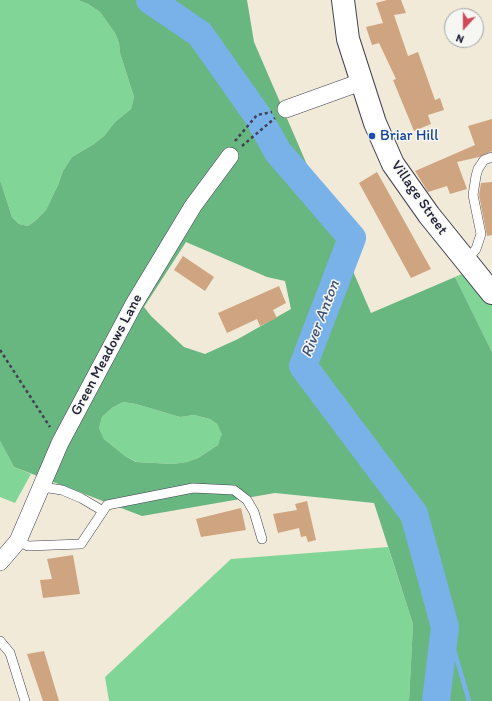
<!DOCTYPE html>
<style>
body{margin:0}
#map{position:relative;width:492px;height:701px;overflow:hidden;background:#f2ead8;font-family:Itim,sans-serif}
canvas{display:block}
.north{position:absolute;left:444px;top:8px;width:40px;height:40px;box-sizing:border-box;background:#f6f6f2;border:1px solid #a1a1a9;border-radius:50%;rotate:201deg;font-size:11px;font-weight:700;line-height:16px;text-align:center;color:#22223b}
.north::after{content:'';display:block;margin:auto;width:14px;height:18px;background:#d1495b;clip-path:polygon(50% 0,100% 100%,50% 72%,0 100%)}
</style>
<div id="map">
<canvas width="492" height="701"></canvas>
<div class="north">N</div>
</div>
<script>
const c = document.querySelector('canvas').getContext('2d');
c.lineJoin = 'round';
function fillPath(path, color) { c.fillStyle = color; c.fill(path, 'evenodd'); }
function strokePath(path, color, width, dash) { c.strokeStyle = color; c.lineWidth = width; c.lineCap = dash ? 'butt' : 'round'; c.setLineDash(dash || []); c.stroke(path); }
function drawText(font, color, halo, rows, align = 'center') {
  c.font = font + ' Itim,sans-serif'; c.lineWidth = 3; c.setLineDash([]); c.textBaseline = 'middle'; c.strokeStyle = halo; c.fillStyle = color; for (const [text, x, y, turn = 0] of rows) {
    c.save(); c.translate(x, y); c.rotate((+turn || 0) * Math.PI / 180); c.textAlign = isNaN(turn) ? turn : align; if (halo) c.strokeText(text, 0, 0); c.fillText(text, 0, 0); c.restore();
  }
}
fillPath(new Path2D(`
 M0,0H78L88,4L100,12L115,33L119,43L120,53L134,97L131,109L115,122L104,136L94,144L72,157L63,171L58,185L46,210L35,221L28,226L19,224L12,217L0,180Z
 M464,273L492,300V352L455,277Z
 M123,402L136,404L180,417L194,415L210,419L217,424L223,434L218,445L198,458L187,462L173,464L137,462L125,456L104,439L99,428L102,417L112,408Z
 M0,441L14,467L31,474L15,503L0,497Z
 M388,547L413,624L409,701H109L105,677L231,559Z`), '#81d597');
fillPath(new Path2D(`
 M78,0H247L254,42L371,313L455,277L492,352V701H409L413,624L374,503L275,493L142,516L14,467L0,441V180L12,217L19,224L28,226L35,221L46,210L58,185L63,171L72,157L94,144L104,136L115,122L131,109L134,97L120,53L119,43L115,33L100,12L88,4ZM186,242L267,277L285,281L291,309L238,339L205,354L184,347L151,316L144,307ZM123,402L136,404L180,417L194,415L210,419L217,424L222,434L218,445L198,458L187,462L173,464L136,462L125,456L104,439L99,428L102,417L112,408Z`), '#68b680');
strokePath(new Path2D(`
 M414,514L469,701`), '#79b2e9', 4.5);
strokePath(new Path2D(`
 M150,0L200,34L257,115L278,152L352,238L303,366L414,514L445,627L436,701`), '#79b2e9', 28);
fillPath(new Path2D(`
 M387,0H401L406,13L394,15L408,56L418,52L435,100L440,98L444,110L428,115L431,124L414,131L393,80L396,79L379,43L372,45L366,27L383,23L376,3Z
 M492,119V151L479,157L457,162L467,189L450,194L447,186L428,192L415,171L475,145L468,126Z
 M377,172L431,269L411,278L359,183Z
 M492,182V235L487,236L479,195L481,183Z
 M183,256L214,277L205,291L174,270Z
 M279,286L286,303L273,310L277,318L260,326L257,319L227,333L218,313Z
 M307,501L316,540L308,542L306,536L301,537L299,528L278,533L273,514L297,510L295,504Z
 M241,508L246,530L201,537L196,519Z
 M73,555L80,594L43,598L40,580L52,579L47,559Z
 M44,651L59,701H43L27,654Z`), '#cfa480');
const lane = new Path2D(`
 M466,261L476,249L481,234L473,195L476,176L478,169L484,160L492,157
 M42,487L62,490L81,498L103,511
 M18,541L28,546L81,544L107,505L193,488L234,490L247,500L254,512L262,539
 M0,641L10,653L25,701`);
const street = new Path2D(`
 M286,109L361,82
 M0,562L18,541L60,443L134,304L193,206L230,156`);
const secondary = new Path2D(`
 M343,0L348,39L375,123L393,164L429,215L492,293`);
strokePath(lane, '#414053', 10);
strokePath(street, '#414053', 18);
strokePath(secondary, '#414053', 24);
strokePath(new Path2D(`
 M235,141L257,115L272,112
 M242,146L275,118
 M0,350L50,427`), '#414053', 2.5, [3, 3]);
strokePath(lane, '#fff', 9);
strokePath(street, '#fff', 17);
strokePath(secondary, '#fff', 22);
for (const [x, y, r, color] of [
 [372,136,4,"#1a4fb4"]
]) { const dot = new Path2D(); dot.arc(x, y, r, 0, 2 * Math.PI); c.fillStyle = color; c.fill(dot); strokePath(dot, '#f6f6f2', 1.5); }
drawText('15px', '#164399', '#f6f6f2', [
 ["Briar Hill",380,136]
], 'left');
drawText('15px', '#22223b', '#f6f6f2', [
 ["Village Street",419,198,55],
 ["Green Meadows Lane",107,355,-62]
]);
drawText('italic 16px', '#405478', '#f6f6f2', [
 ["River Anton",321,319,-69]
]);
</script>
